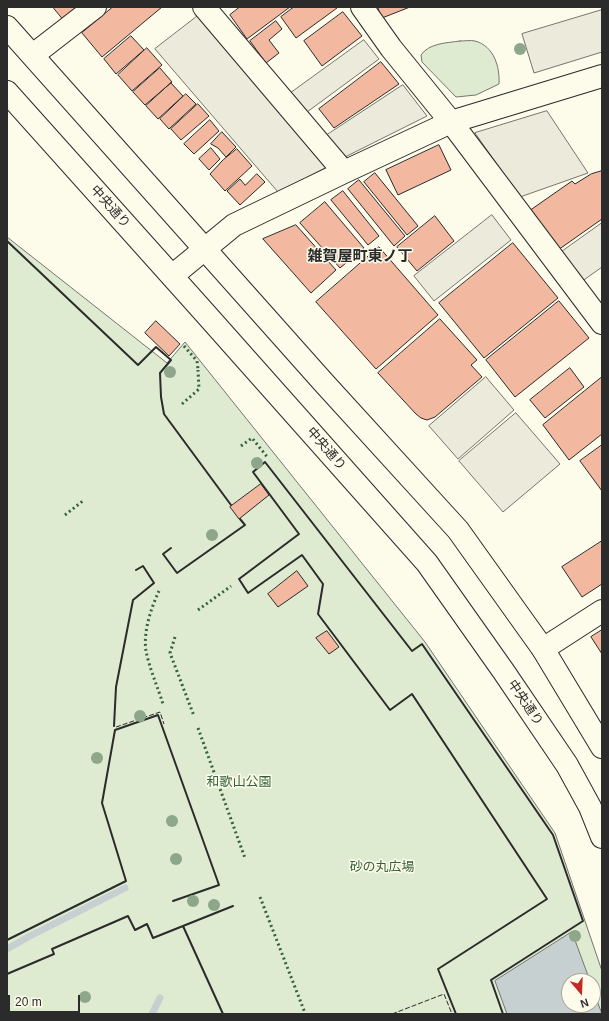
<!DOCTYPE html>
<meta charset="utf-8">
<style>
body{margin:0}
#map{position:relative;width:609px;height:1021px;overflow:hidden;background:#fdfbea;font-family:Arial,sans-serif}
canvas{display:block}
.frame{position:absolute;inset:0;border:8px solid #2b2b2b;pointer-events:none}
.north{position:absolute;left:561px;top:973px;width:40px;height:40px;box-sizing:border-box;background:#fdfbea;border:1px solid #a9a89e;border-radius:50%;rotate:161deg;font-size:11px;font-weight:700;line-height:16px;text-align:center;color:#2b2b2b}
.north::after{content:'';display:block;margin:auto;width:14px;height:18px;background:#c62828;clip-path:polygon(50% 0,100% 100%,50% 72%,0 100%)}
.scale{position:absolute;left:8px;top:995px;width:72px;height:18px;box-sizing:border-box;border:2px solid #2b2b2b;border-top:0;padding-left:5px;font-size:12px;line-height:14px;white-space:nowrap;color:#2b2b2b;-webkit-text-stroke:3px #fdfbea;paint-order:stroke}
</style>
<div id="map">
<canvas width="609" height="1021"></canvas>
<div class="frame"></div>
<div class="north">N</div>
<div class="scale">20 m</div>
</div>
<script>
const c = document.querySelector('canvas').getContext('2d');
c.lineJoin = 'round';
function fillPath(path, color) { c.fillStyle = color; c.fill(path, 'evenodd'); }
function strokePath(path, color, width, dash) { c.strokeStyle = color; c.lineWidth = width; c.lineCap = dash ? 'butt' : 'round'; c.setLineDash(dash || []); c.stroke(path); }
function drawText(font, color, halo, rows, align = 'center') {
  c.font = font + ' Arial,"Noto Sans JP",sans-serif'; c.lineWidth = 3; c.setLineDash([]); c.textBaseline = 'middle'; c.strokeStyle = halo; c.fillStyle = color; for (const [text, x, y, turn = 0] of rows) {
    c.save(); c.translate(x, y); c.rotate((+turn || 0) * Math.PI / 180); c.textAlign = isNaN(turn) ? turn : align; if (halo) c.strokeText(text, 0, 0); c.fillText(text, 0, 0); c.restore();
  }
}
const green = new Path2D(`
 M460,41C465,41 471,40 475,41C494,46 500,67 499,84L476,95L456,97L422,62L421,55C429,43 447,43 460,41Z
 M7,237L167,363L185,342L425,642L555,833L602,971V1014H7ZM569,981H593V1005H569Z`);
fillPath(green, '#deebd1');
strokePath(green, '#74746e', 1);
const parking = new Path2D(`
 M602,10V52L534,73L522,34Z
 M199,15L327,167L278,192L155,49Z
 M364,40L379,59L303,115L288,95Z
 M403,85L427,116L343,158L324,137Z
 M547,111L588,173L520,197L475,133Z
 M492,215L511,240L434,301L414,276Z
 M602,223V267L581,282L560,253Z
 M486,377L514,410L458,459L429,426Z
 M516,413L560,464L503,512L459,461Z`);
fillPath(parking, '#eceadb');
strokePath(parking, '#74746e', 1);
const water = new Path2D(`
 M572,932L590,981H569V1005H593V990L602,1014H507L495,981Z`);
fillPath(water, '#c7d0d0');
strokePath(water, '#74746e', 1);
strokePath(new Path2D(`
 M7,949L28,937L125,888
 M152,1014L160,998`), '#c7d0d0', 7);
const building = new Path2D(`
 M53,7H78L63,19Z
 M113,7H162L102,57L82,33Z
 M240,7H290L247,39L230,15Z
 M294,7H337V8L296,38L281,17Z
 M378,7H410L382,18Z
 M343,12L362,36L322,66L304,41Z
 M276,21L282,29L269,40L279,53L266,63L250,41Z
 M131,36L144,50L116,74L104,59Z
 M147,48L162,65L132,91L118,75Z
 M381,62L399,84L334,128L319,109Z
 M160,68L172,82L145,105L133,92Z
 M171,83L183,96L158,119L146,106Z
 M186,94L196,104L169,129L160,119Z
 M198,104L209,116L181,140L171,129Z
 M210,120L219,131L194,154L184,144Z
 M222,132L236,147L226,157L218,148L211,144Z
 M439,145L451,170L398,195L386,170Z
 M211,148L220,159L209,170L199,159Z
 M237,149L252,166L225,191L210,174L223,160Z
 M602,171V219L558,250L529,211L572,181L575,184L591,174Z
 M375,173L418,226L407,235L364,182Z
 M257,174L265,182L240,205L227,191L240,179L245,185Z
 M359,180L405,236L394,246L348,189Z
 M343,191L379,236L368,245L331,200Z
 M325,202L364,248L340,268L300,223Z
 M435,216L454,241L417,271L397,247Z
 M296,225L336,270L311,293L263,239Z
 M513,243L558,298L484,358L439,303Z
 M379,247L438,315L376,369L316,302Z
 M559,301L589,338L515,397L486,360Z
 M440,319L477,360L471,365L482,377L435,417L427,420L421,418L416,414L378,373Z
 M156,321L180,344L169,356L145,333Z
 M570,368L584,387L545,418L530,400Z
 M602,377V434L569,460L543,425Z
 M602,445V491L580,461Z
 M261,484L269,495L239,519L230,507Z
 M602,541V584L582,597L562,567Z
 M297,571L308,586L278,607L268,594Z
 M602,630V654L591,637Z
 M327,631L339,647L329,654L316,638Z`);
fillPath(building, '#f2b8a0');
strokePath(building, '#2b2b2b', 1);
const street = new Path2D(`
 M204,7L344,172
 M33,55L95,7
 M451,122L602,323
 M172,276L234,225L344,172L451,122L602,76
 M543,649L602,611`);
const secondary = new Path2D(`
 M362,7L391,48L451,122`);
const highway = new Path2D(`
 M7,27L324,383L458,530L543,649L602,747
 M7,92L204,312L427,563L504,672L567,765L590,807L602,837`);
strokePath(street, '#2b2b2b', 24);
strokePath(secondary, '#2b2b2b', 24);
strokePath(highway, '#2b2b2b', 24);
strokePath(street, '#fdfbea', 22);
strokePath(secondary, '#fdfbea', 22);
strokePath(highway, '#fdfbea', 22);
strokePath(new Path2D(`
 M184,346L197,361L198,369
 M182,404L199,389L198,370
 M241,446L252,438L268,458
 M65,515L84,500
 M159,591C151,608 143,632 146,651C149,667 158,688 163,704
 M198,610L231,586
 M175,637L170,653L194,716
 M198,728L245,858
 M260,897L305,1013`), '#34623c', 3, [2, 3]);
strokePath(new Path2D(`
 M116,727L160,712L164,724
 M392,1014L444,994L452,1014`), '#2b2b2b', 1, [5, 2]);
strokePath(new Path2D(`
 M7,241L138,365L156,347L171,360L160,373L161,397L164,414L231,505
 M171,548L163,554L177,573L245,525L240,519
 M114,726L116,687L133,600L154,583L143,566L136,570
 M183,926L223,1014
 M7,940L126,881L102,803L115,730L158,715L219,885L173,901
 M7,974L54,954L52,949L128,916L135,930L147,924L153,938L233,906
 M456,1014L438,969L547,899L412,694L390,710L318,614L323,584L302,555L248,593L239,579L299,534L253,472L265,462L412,651L422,644L553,835L583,921L491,980L503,1014`), '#2b2b2b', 2);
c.fillStyle = '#8ea78a';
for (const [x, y] of [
 [520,49],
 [170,372],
 [257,463],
 [212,535],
 [140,716],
 [97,758],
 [172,821],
 [176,859],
 [193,901],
 [214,905],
 [575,936],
 [85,997]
]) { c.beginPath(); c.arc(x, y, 6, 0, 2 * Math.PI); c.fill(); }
drawText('13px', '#2b2b2b', '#fdfbea', [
 ["中央通り",110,207,48],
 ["中央通り",326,449,49],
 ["中央通り",525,703,56]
]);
drawText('13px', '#34623c', '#fdfbea', [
 ["和歌山公園",239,782],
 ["砂の丸広場",382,867]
]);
drawText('bold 15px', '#2b2b2b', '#fdfbea', [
 ["雑賀屋町東ノ丁",360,257]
]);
</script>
